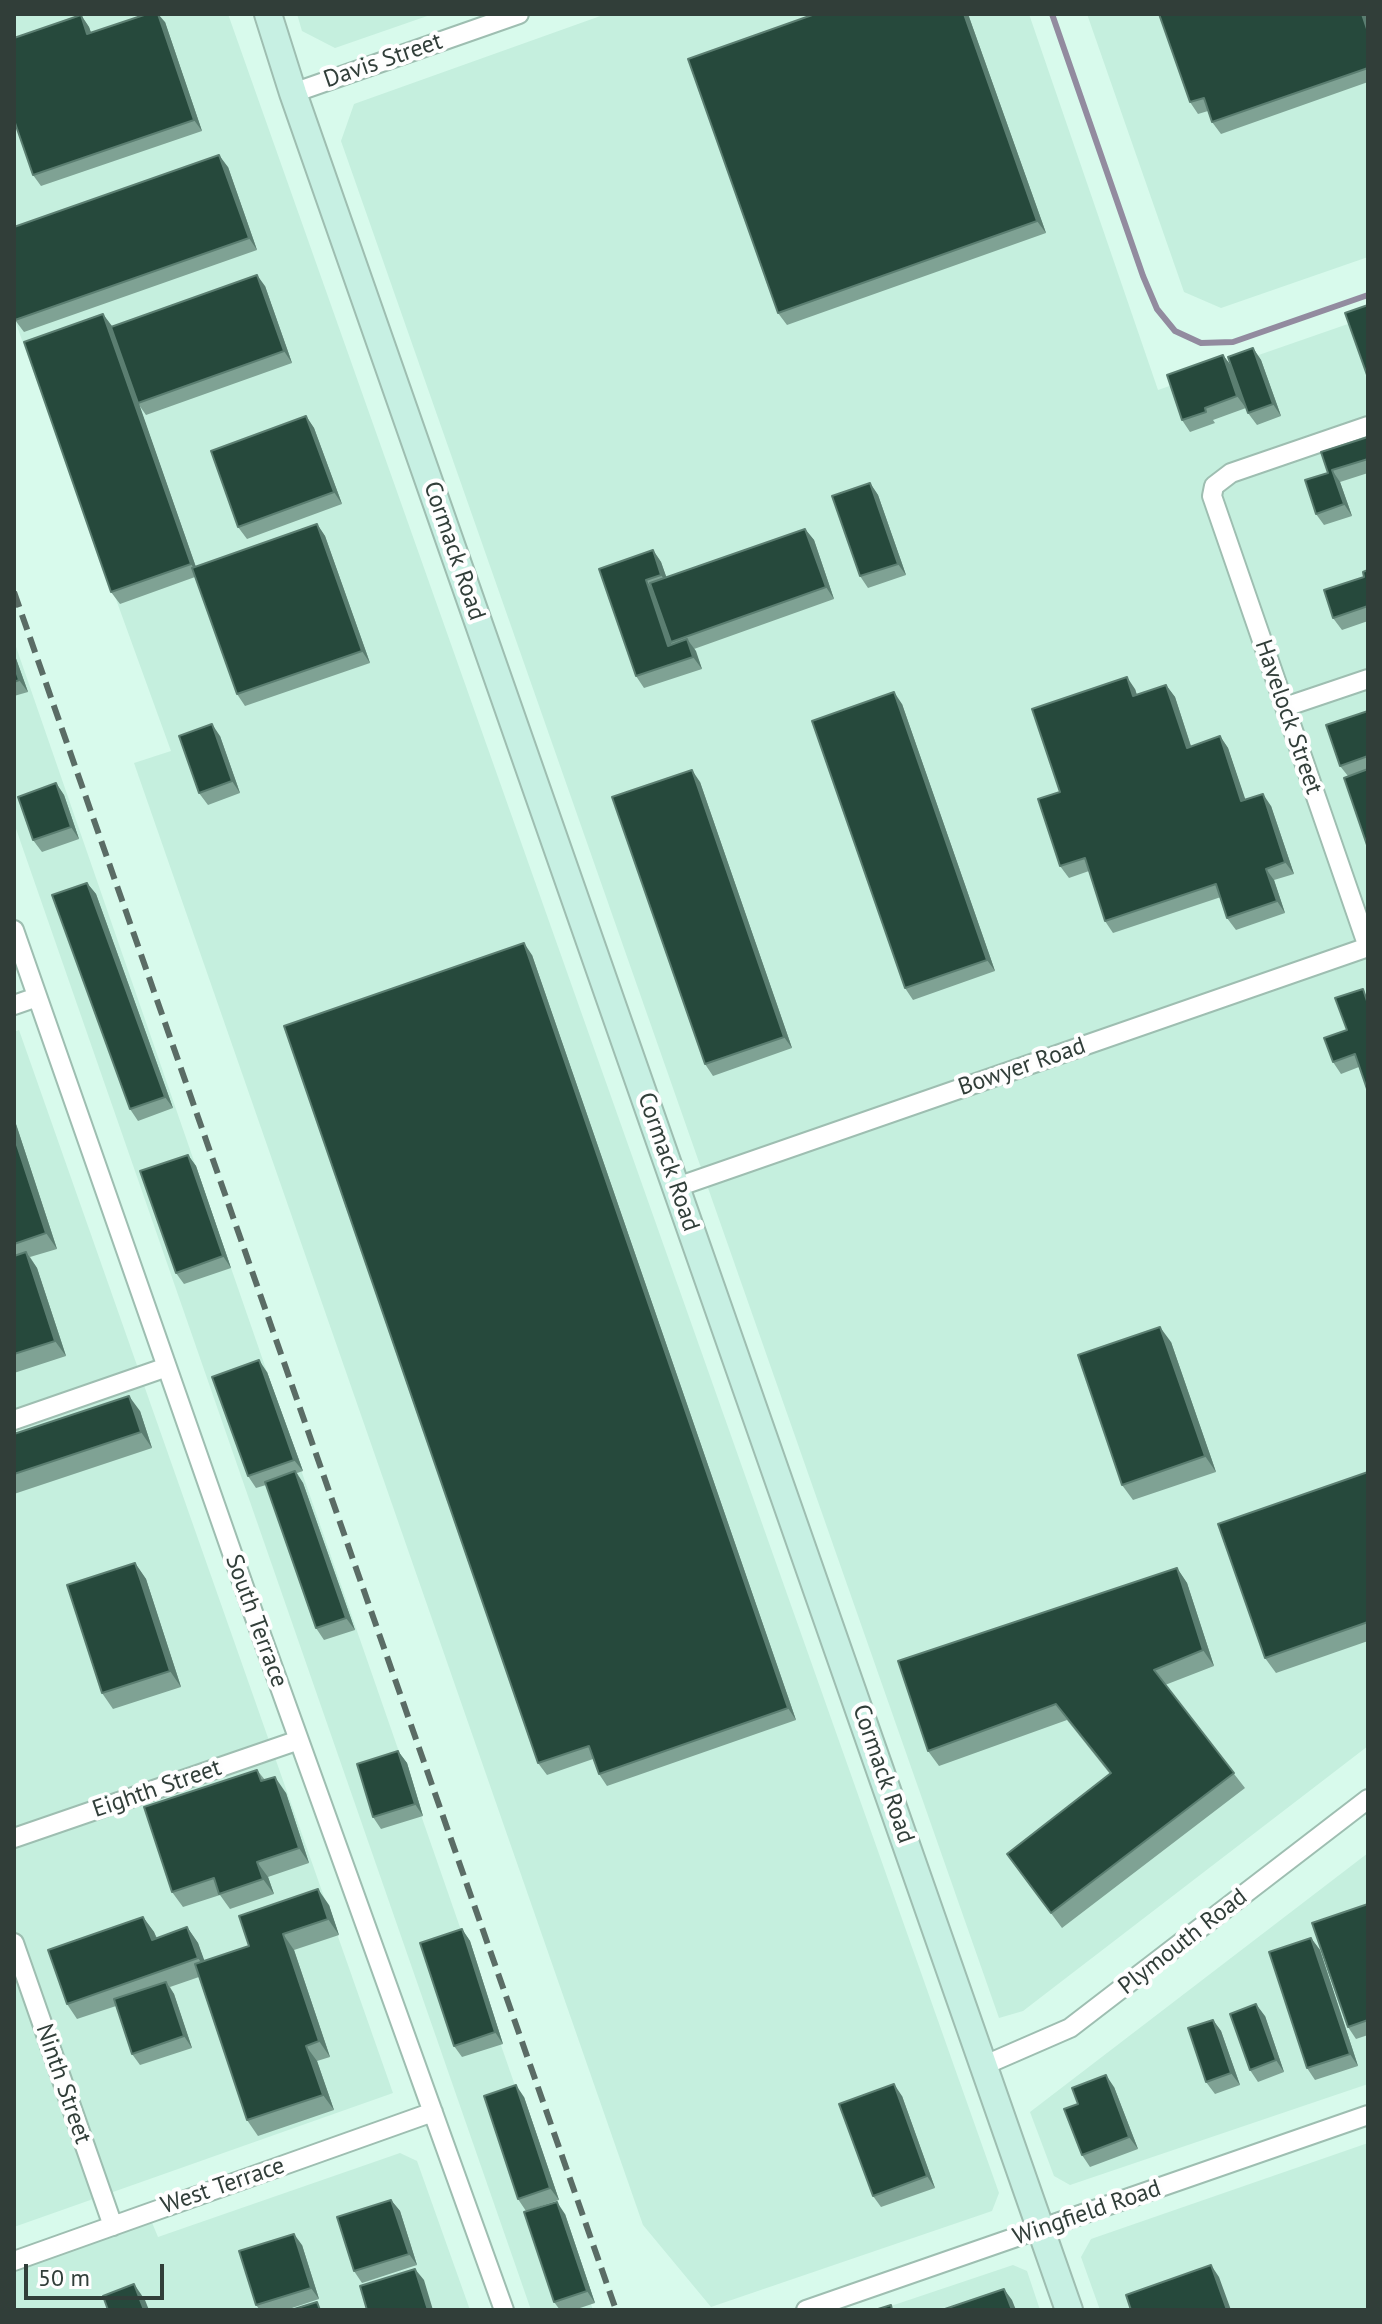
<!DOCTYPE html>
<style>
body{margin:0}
#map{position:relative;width:1382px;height:2324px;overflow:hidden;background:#d8faec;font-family:"PT Sans",sans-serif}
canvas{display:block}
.frame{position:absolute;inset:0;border:16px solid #313e39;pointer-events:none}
.scale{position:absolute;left:24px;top:2264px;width:140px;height:36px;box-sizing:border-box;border:4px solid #313e39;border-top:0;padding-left:10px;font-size:24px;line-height:28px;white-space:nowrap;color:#313e39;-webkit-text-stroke:6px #fefefe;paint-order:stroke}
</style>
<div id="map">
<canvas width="1382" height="2324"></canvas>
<div class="frame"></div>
<div class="scale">50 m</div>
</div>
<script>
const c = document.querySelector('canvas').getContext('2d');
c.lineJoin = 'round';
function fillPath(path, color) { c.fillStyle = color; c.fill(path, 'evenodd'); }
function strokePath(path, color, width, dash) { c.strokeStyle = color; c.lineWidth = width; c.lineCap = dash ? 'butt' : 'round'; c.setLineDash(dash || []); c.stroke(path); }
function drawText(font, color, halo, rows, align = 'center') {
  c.font = font + ' "PT Sans",sans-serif'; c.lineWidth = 8; c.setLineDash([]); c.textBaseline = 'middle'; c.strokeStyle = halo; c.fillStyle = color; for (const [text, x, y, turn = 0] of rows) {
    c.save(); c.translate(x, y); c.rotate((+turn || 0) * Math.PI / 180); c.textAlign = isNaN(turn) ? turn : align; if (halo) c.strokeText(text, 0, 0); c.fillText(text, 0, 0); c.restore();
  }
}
fillPath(new Path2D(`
 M14,14H228L999,2193L992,2211L711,2307L643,2225L134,763L171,751L14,318Z
 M297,14H433L335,48L302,31Z
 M606,14H1029L1158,390L1368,317V1746L1023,2011L999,2018L341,141L354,104Z
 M1087,14H1368V257L1221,308L1184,292Z
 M14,641L267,1372L593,2310H531L14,823Z
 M19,1030L393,2093L14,2227V1032Z
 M1368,1853V2084L1070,2185L1054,2176L1030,2112Z
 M1368,2143V2310H1100L1081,2257L1091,2239Z
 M400,2153L417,2161L470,2310H14V2261L148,2213L158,2237Z
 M1013,2265L1027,2271L1040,2310H879Z`), '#c5efde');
strokePath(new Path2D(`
 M1052,14L1143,276L1157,309L1175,331L1201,343L1233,342L1368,295`), '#928b9f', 6);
const street = new Path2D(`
 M293,93L519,14
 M1368,426L1231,473L1214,486L1212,496L1368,947
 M1285,707L1368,679
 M14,930L245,1590L504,2310
 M14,1005L37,997
 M677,1187L1368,947
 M14,1420L167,1367
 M14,1838L299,1740
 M14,1943L113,2226
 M985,2065L1070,2028L1368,1799
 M14,2261L433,2112
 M806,2310L1368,2115`);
const secondary = new Path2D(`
 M268,14L293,93L1069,2310`);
strokePath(street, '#9ebeb1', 22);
strokePath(secondary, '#9ebeb1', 30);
strokePath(street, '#fff', 18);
strokePath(secondary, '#c7f0e3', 26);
strokePath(new Path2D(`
 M14,592L616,2310`), '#5a6c65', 6, [16, 8]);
fillPath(new Path2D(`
 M968,14L1046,233L787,325L778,313Z
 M1366,14L1368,20V82L1221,134L1212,122L1208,111L1198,114L1190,102Z
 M81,15L89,27L91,33L165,22L202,131L41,186L33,175Z
 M228,167L257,250L24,332L15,320Z
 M265,286L292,363L146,415L139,405L196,567L317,524L325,536L370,663L245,706L237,694L195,577L120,604L111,592L112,326Z
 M1253,348L1261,360L1281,416L1257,425L1248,413Z
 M1223,355L1232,367L1246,408L1213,420L1215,423L1190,432L1182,420Z
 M306,416L314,428L342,504L247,539L238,527Z
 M1368,437V473L1340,482L1352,516L1324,525L1316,514L1328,473Z
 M870,483L878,495L906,575L868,588L860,576Z
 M805,529L814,540L834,599L694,649L702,669L644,688L636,676L599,569L653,550L661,562L666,577Z
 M1368,570V621L1342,630L1333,618Z
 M14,653L28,692L14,696Z
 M1166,685L1175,697L1191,746L1220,736L1228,748L1245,800L1271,806L1294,874L1274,880L1285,913L1236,930L1227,918L1221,897L1113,933L1105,921L1089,871L1069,878L1060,866V792L1135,689L1137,695Z
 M902,704L995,971L913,1000L905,988Z
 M1368,711V848L1348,776L1340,766Z
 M220,736L240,793L208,805L199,793Z
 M700,782L792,1048L713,1076L705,1064Z
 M56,783L64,795L79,839L42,852L33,840Z
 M87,883L96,894L173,1108L138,1121L130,1109Z
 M532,955L796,1720L607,1786L599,1774L593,1759L547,1775L538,1763Z
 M1368,997V1091L1359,1067L1341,1074L1333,1062L1347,1030Z
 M14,1118L57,1249L30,1257L37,1268L66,1356L14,1373Z
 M188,1155L196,1166L231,1268L184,1284L176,1273Z
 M1171,1342L1216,1472L1133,1500L1122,1485Z
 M267,1372L303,1471L297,1473L303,1483L355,1630L324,1640L316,1628L266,1485L256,1488L248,1476Z
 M140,1411L152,1448L14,1494V1434Z
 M1368,1472V1641L1276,1673L1265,1658Z
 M135,1563L146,1579L181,1687L113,1709L102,1693Z
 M1177,1568L1187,1583L1214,1666L1165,1685L1245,1788L1062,1928L1007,1854L1110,1774L1067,1720L939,1766L928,1751Z
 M398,1751L407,1763L423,1816L381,1829L373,1817Z
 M257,1770L265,1780L286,1793L309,1863L268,1877L274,1894L230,1909L220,1895L183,1907L172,1892Z
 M1368,1904V2035L1356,2039L1348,2027Z
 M329,1905L339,1935L294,1950L330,2057L317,2061L334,2110L258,2136L247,2120L199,1977L170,1987L174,1994L192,2048L140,2065L132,2054L116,2006L77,2019L67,2004L143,1917L154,1932L157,1938L187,1927L198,1943L204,1961L249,1946Z
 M462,1929L470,1941L503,2044L462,2057L454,2046Z
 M1311,1938L1320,1950L1358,2066L1315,2080L1307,2068Z
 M1265,2016L1284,2072L1258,2082L1250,2070Z
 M1213,2020L1221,2031L1240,2085L1215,2094L1206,2082Z
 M1114,2087L1138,2149L1090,2167L1082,2155L1078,2104Z
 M902,2096L935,2188L881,2207L873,2196Z
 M524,2097L559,2200L526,2211L518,2199Z
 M391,2200L400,2211L417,2265L362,2283L354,2271Z
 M565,2214L595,2303L574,2310H560L554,2302Z
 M302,2245L319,2299L286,2310H260L256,2305Z`), '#7fa294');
fillPath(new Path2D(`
 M158,14L165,22L202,131L194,120Z
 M964,14H968L1046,233L1037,221Z
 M1362,14H1366L1368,20V32Z
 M81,15L89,27L96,46L87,34Z
 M219,155L228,167L257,250L249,238Z
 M257,275L265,286L292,363L284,351Z
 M103,314L112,326L199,576L191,564Z
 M1253,348L1261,360L1281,416L1273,404Z
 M1223,355L1232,367L1246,408L1237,396Z
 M306,416L314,428L342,504L334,492Z
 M1332,470L1340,482L1352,516L1344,504Z
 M870,483L878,495L906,575L898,564Z
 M317,524L325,536L370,663L362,651Z
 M805,529L814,540L834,599L826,587Z
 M653,550L661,562L670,587L661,575Z
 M646,580L654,592L676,658L668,646Z
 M687,639L696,651L702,669L693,657Z
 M14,653L28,692L19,680L14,665Z
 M1127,677L1135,689L1141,708L1133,696Z
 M1166,685L1175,697L1195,759L1187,748Z
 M894,692L902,704L995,971L987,960Z
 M212,724L220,736L240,793L232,781Z
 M1220,736L1228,748L1250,813L1241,801Z
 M692,770L700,782L792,1048L784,1037Z
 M56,783L64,795L79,839L71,827Z
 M1263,794L1271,806L1294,874L1285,862Z
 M1266,869L1274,880L1285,913L1277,901Z
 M87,883L96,894L173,1108L165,1097Z
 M524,943L532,955L796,1720L788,1708Z
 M14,1118L57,1249L46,1233L14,1136Z
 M188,1155L196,1166L231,1268L223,1256Z
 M26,1252L37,1268L66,1356L55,1341Z
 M1160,1327L1171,1342L1216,1472L1205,1456Z
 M259,1360L267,1372L303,1471L294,1460Z
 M129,1396L140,1411L152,1448L141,1432Z
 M295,1471L303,1483L355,1630L346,1618Z
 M135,1563L146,1579L181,1687L170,1671Z
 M1177,1568L1187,1583L1214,1666L1203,1650Z
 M398,1751L407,1763L423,1816L415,1804Z
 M275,1777L286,1793L309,1863L299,1848Z
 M257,1862L268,1877L274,1894L263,1879Z
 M318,1889L329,1905L339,1935L328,1919Z
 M143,1917L154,1932L163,1955L152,1940Z
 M187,1927L198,1943L209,1973L198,1958Z
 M462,1929L470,1941L503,2044L495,2032Z
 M283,1934L294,1950L330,2057L319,2041Z
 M1311,1938L1320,1950L1358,2066L1350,2054Z
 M166,1982L174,1994L192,2048L184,2036Z
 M1256,2004L1265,2016L1284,2072L1276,2060Z
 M1213,2020L1221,2031L1240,2085L1231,2073Z
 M306,2046L317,2061L334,2110L323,2095Z
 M1106,2075L1114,2087L1138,2149L1129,2137Z
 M894,2084L902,2096L935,2188L927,2176Z
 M516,2085L524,2097L559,2200L550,2188Z
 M391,2200L400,2211L417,2265L409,2254Z
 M557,2202L565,2214L595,2303L587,2291Z
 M294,2234L302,2245L319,2299L311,2288Z
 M1211,2265L1219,2277L1231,2310H1227Z
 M415,2269L424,2280L433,2310H428Z
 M134,2284L145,2300L149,2310H144Z
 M1004,2289L1012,2300L1016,2310H1012Z`), '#5b7e71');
const building = new Path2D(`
 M147,14H158L194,120L33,175L14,120V38L81,15L87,34Z
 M815,14H964L1037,221L778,313L688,59Z
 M1159,14H1362L1368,32V68L1212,122L1204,98L1190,102Z
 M219,155L249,238L15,320L14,317V227Z
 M257,275L284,351L138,403L111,327Z
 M1368,305V375H1367L1345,313Z
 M103,314L191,564L111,592L24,342Z
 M1253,348L1273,404L1248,413L1228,357Z
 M1223,355L1237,396L1205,408L1206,412L1182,420L1167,375Z
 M306,416L334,492L238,527L211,451Z
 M1368,437V459L1332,470L1344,504L1316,514L1305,480L1328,473L1321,452Z
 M870,483L898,564L860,576L832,496Z
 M317,524L362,651L237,694L192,568Z
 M805,529L826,587L671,642L650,583Z
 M653,550L661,575L646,580L668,646L687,639L693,657L636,676L599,569Z
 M1368,570V606L1333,618L1324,590L1364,577L1363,572Z
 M14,665L19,680L14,682Z
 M1127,677L1133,696L1166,685L1187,748L1220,736L1241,801L1263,794L1285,862L1266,869L1277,901L1227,918L1216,884L1105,921L1085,858L1060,866L1038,799L1060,792L1032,709Z
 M894,692L987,960L905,988L812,721Z
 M1368,711V756L1340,766L1326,725Z
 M212,724L232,781L199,793L179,736Z
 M1368,769V848L1344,778Z
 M692,770L784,1037L705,1064L612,797Z
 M56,783L71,827L33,840L18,797Z
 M87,883L165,1097L130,1109L52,895Z
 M524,943L788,1708L599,1774L589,1746L538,1763L284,1026Z
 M1363,989L1368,1004V1089H1367L1355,1054L1333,1062L1324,1038L1347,1030L1335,998Z
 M14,1136L46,1233L14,1244Z
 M188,1155L223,1256L176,1273L140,1171Z
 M26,1252L55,1341L14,1354V1256Z
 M1160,1327L1205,1456L1122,1485L1078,1355Z
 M259,1360L294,1460L248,1476L212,1377Z
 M129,1396L141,1432L14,1474V1434Z
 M295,1471L346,1618L316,1628L265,1482Z
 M1368,1472V1622L1265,1658L1218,1524Z
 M135,1563L170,1671L102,1693L67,1585Z
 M1177,1568L1203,1650L1154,1670L1234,1773L1051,1913L1007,1854L1111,1773L1056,1704L928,1751L898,1661Z
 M398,1751L415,1804L373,1817L357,1764Z
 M257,1770L261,1781L275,1777L299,1848L257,1862L263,1879L219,1894L214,1878L172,1892L144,1807Z
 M318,1889L328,1919L283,1934L319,2041L306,2046L323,2095L247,2120L195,1964L249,1946L239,1916Z
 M1368,1904V2020L1348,2027L1312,1923Z
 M143,1917L152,1940L187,1927L198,1958L67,2004L48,1950Z
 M462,1929L495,2032L454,2046L420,1943Z
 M1311,1938L1350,2054L1307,2068L1269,1952Z
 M166,1982L184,2036L132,2054L114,1999Z
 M1256,2004L1276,2060L1250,2070L1230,2014Z
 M1213,2020L1231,2073L1206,2082L1188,2028Z
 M1106,2075L1129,2137L1082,2155L1064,2109L1078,2104L1072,2088Z
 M894,2084L927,2176L873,2196L839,2104Z
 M516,2085L550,2188L518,2199L484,2096Z
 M391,2200L409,2254L354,2271L337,2217Z
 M557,2202L587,2291L554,2302L524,2212Z
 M294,2234L311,2288L256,2305L239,2251Z
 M1211,2265L1227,2310H1131L1126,2295Z
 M415,2269L428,2310H367L360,2286Z
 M134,2284L144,2310H108L103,2296Z
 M1004,2289L1012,2310H942Z
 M317,2302L320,2310H291Z
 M891,2305L892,2310H875Z`);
fillPath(building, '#26493c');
strokePath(building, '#5b7e71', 2);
drawText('24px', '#313e39', '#fefefe', [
 ["Davis Street",383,61,-19],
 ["Cormack Road",454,551,71],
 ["Havelock Street",1288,717,71],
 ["Bowyer Road",1022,1067,-19],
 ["Cormack Road",668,1162,71],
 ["South Terrace",256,1621,70],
 ["Cormack Road",883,1774,71],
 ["Eighth Street",157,1789,-19],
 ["Plymouth Road",1183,1942,-38],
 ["Ninth Street",63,2084,71],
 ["West Terrace",223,2186,-19],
 ["Wingfield Road",1087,2213,-19]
]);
</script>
